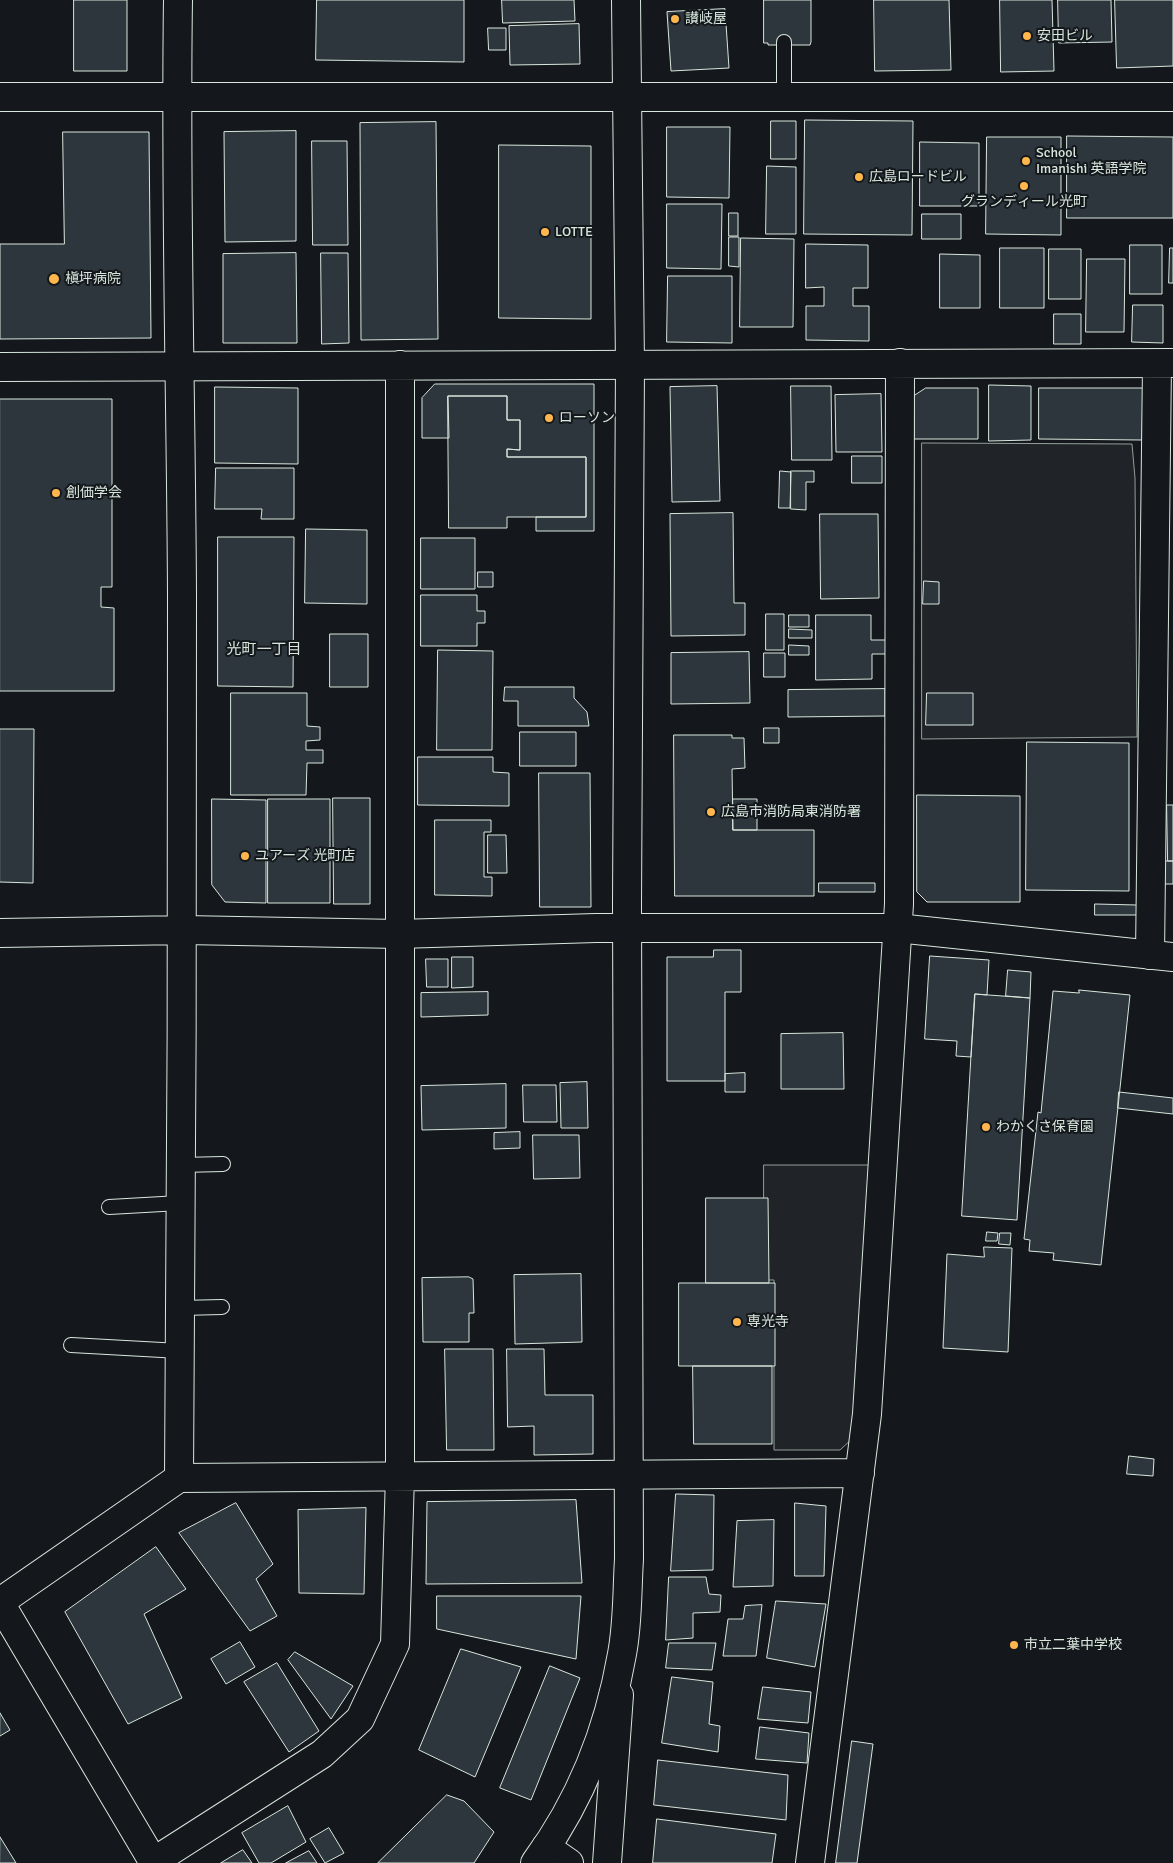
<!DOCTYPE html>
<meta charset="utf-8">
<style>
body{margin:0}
canvas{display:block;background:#14181c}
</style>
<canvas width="1173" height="1863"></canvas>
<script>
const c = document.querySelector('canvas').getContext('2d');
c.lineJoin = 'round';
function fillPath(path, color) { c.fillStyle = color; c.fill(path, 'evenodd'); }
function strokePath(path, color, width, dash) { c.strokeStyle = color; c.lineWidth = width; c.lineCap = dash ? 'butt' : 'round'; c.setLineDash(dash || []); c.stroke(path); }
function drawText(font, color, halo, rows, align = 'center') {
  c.font = font + ' Signika,"Noto Sans JP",sans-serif'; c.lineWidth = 4; c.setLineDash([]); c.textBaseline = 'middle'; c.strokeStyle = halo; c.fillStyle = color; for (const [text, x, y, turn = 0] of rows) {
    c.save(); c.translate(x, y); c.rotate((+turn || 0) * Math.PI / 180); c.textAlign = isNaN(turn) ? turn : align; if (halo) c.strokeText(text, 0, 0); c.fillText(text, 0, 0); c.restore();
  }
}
const green = new Path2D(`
 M922,443L1132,444L1135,478L1137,737L922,739Z
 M764,1165H871L853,1438L840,1450H774V1280H764Z`);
fillPath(green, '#202428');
strokePath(green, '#939e99', 1);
const building = new Path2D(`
 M74,0H127V71H74Z
 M317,0H464V62L316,60Z
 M502,0H574L575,21L503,23Z
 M764,0H811V42L810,45H768V43H764Z
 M874,0H949L951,70L875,71Z
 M1000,0H1052L1054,71L1001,72Z
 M1058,0H1111L1112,42L1059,43Z
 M1115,0H1173V66L1117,68Z
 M725,9L729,68L671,71L667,12Z
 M579,24L580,64L510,65L509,26Z
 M488,28H506V50H489Z
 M805,120L913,121L912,235L804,234Z
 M771,121H796V159H771Z
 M436,122L438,339L361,340L360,123Z
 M667,127H730L729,198L667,197Z
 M296,131V241L225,242L224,132Z
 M63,132H149L151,338L0,339V244H64Z
 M1067,136L1173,137V218H1067Z
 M987,137H1061V235L986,234Z
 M312,141H347L348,245H313Z
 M920,142L979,143V206H920Z
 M499,145L591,146V319L499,318Z
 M767,166L796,167V234H766Z
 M667,204H722L721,269L667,268Z
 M729,213H738V236H729Z
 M922,214H961V239H922Z
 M729,237H739V267L729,266Z
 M741,238L794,239L793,327H740Z
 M806,244L868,245V288H853V306H869V341L806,340V306H824V287L806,288Z
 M1130,245H1162V294H1130Z
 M1000,248H1044V308H1000Z
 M1170,248H1173V283H1169Z
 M1049,249H1081V299H1049Z
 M296,253L297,343H223V254Z
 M321,253H348L349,343L322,344Z
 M940,254L980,255V308H940Z
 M1087,259H1125L1124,332H1086Z
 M668,276H732V343L667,342Z
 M1133,305H1163V343L1132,342Z
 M1054,314H1081V344H1054Z
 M435,384H594V531H536V517H586V457H507V449L520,450V420H507V396H448L449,438H422V398Z
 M989,385L1031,386V440L989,441Z
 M717,386L720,501L672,502L670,387Z
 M791,386H831L832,460H792Z
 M215,387L298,388V464L215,463Z
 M926,388H978V439H914V396Z
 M1039,388H1143L1142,440L1039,439Z
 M881,394L882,452H836L835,395Z
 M448,396H507V420H520V450L507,449V457H586V517H507V528H449Z
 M0,399H112V587H101V607L114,608V691H0Z
 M852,456H882V483H852Z
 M216,468H294V519H261L262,509H215Z
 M780,471L791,472L790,508H779Z
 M791,471H814V482H806V510L791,509Z
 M733,513L734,603H745V635L671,636L670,514Z
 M820,514H878L879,598L821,599Z
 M306,529L367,530V604L305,603Z
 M218,537H294L293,687L218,686Z
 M421,538H475V589H421Z
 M478,572H493V587H478Z
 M924,581L939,582V604H923Z
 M421,595H477V611H485V623H477V646H421Z
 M766,614H784V650H766Z
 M789,615H809V627H789Z
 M816,615H871V640H886V654H872V679L816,680Z
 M789,629L812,630V638H789Z
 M330,634H368V687H330Z
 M789,645L809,646V655H789Z
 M438,650L493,651L492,750H437Z
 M749,652L750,703L671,704V653Z
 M764,653H785V677H764Z
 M505,687H574V698L587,712L589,726H518V701H504Z
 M885,689V716L788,717V690Z
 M231,693H307V726L320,727V740L306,741V750H323V763H307L306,795H231Z
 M927,693H973V725H926Z
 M764,728H779V743H764Z
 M0,729H34L33,883L0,882Z
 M520,732H576V766H520Z
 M674,735H732V738H744L745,768L732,769L733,830H814V896H675Z
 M1027,742L1129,743V891L1026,890Z
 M418,757H493V772L509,773V806L418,805Z
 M539,773H590L591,907H540Z
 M917,795L1020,796V902H927L917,892Z
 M333,798H370V904H334Z
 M212,799L266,800V903L225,902L212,885Z
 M268,799H330V903H268Z
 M733,799H757V830H733Z
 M1167,805H1173V861H1168Z
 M435,820H491V832H484V877H492V896L435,895Z
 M488,835H506L507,873H488Z
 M1164,861H1173V884H1163Z
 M819,883H875V892H819Z
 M1095,904L1137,905V915H1095Z
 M714,950H741V992H725V1081H667V957H713Z
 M930,956L989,960L987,995L975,994L971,1057L956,1056L957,1041L925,1039Z
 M452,957H473V987L452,988Z
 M426,959H448V987H427Z
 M1008,970L1031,972L1030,998L1006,996Z
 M1079,990L1130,995L1101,1265L1053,1260L1054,1253L1029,1251L1030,1240L1024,1239L1038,1112L1041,1113L1053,991L1079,993Z
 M488,992V1015L421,1017V993Z
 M975,994L1030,998L1017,1220L962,1216Z
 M843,1033L844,1089H781V1034Z
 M745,1073V1092H725V1074Z
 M587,1082L588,1128H561L560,1083Z
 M506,1084V1128L422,1130L421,1086Z
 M523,1085H556L557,1122H524Z
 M1119,1092L1173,1098V1114L1118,1108Z
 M520,1132V1148L494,1149V1133Z
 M533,1135H579L580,1178L534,1179Z
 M706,1198H768L769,1283H706Z
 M987,1232L998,1233L997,1241H986Z
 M1000,1233H1011L1010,1245L999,1244Z
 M984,1247L1012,1248L1008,1352L943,1348L947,1254L984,1257Z
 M581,1274L582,1342L515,1344L514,1275Z
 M469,1277L473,1279L474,1313H469V1342H423L422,1278Z
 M679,1283H775V1366H679Z
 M445,1349H493L494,1450H447Z
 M507,1349H544L545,1395H593V1454L534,1455V1426L508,1427Z
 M693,1366H772V1444H694Z
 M1129,1456L1154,1459L1153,1476L1127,1474Z
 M676,1494L714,1495L713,1570L671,1571Z
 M576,1500L582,1583L426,1584L427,1502Z
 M236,1503L273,1564L256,1579L277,1616L250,1631L179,1533Z
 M795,1503L826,1506L824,1576H795Z
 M366,1508L364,1594L299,1593L298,1510Z
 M774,1520L773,1586L733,1587L737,1521Z
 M156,1547L186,1589L144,1614L182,1698L128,1724L65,1612Z
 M669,1577H706L709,1594L721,1595L720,1612L693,1613V1638L666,1640Z
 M437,1596H581L576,1659L437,1629Z
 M776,1601L826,1604L815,1667L767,1658Z
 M762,1605L756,1656H723L728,1619H743L745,1606Z
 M240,1642L255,1667L226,1684L211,1659Z
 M669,1643H716L712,1670L666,1668Z
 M461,1649L521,1667L475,1777L419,1750Z
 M295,1652L353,1686L331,1719L288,1660Z
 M277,1663L319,1731L289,1752L244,1682Z
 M550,1666L580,1678L531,1800L500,1788Z
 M672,1677L713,1682L709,1724L720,1726L718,1752L662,1743Z
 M763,1687L811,1692L808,1723L758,1719Z
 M0,1713L10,1730L0,1736Z
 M760,1727L809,1733L807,1763L756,1759Z
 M852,1741L873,1744L857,1863H836Z
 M658,1760L788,1775L786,1820L654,1805Z
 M447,1795L464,1801L494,1832L474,1863H378Z
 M288,1806L306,1842L271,1863H259L242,1833Z
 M657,1819L776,1834L772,1863H653Z
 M329,1828L344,1853L325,1863L310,1839Z
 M0,1837L16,1863H0Z
 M243,1850L252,1863H221Z
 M309,1851L317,1863H286Z`);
fillPath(building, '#2c363c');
strokePath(building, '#d8e6dc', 1);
const service = new Path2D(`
 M784,96V42
 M181,1165L223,1164
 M109,1207L180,1203
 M180,1308L222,1307
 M71,1345L180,1351`);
const minor = new Path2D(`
 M0,367L1173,363
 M1150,955L1157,364
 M0,1602L179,1478L860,1473
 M546,1847L569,1863
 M153,1862L322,1754L360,1719L395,1644L400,1475V365
 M607,1863L619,1695
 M810,1863L867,1414L899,904L900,363`);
const tertiary = new Path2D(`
 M178,0C175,198 181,396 182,594C183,889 181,1183 179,1478
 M0,97H1173
 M0,933L184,930L399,934L596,928H897L1173,957
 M0,1603L154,1863
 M535,1863C580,1802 609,1729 622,1654C628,1623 627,1590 629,1559L627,903L630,365L626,0`);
strokePath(service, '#d8e6dc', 16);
strokePath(minor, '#d8e6dc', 30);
strokePath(tertiary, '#d8e6dc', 30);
strokePath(service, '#14181c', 14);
strokePath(minor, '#14181c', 28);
strokePath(tertiary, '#14181c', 28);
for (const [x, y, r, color] of [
 [675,19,5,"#ffb74d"],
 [1027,36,5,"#ffb74d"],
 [1026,161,5,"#ffb74d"],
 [859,177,5,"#ffb74d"],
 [1024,186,5,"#ffb74d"],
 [545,232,5,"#ffb74d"],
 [54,279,6,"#ffb74d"],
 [549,418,5,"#ffb74d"],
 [56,493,5,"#ffb74d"],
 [711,812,5,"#ffb74d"],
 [245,856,5,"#ffb74d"],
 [986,1127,5,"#ffb74d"],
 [737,1322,5,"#ffb74d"],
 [1014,1645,5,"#ffb74d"]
]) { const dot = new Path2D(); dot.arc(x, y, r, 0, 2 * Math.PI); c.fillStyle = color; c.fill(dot); strokePath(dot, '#14181c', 2); }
drawText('14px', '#d8e6dc', '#14181c', [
 ["讃岐屋",685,19],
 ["安田ビル",1037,36],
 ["School",1036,153],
 ["Imanishi 英語学院",1036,169],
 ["広島ロードビル",869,177],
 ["グランディール光町",1024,202,"center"],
 ["LOTTE",555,232],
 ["槇坪病院",65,279],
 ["ローソン",559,418],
 ["創価学会",66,493],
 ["広島市消防局東消防署",721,812],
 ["ユアーズ 光町店",255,856],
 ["わかくさ保育園",996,1127],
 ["専光寺",747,1322],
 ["市立二葉中学校",1024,1645]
], 'left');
drawText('15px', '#d8e6dc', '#14181c', [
 ["光町一丁目",264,650]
]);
</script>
